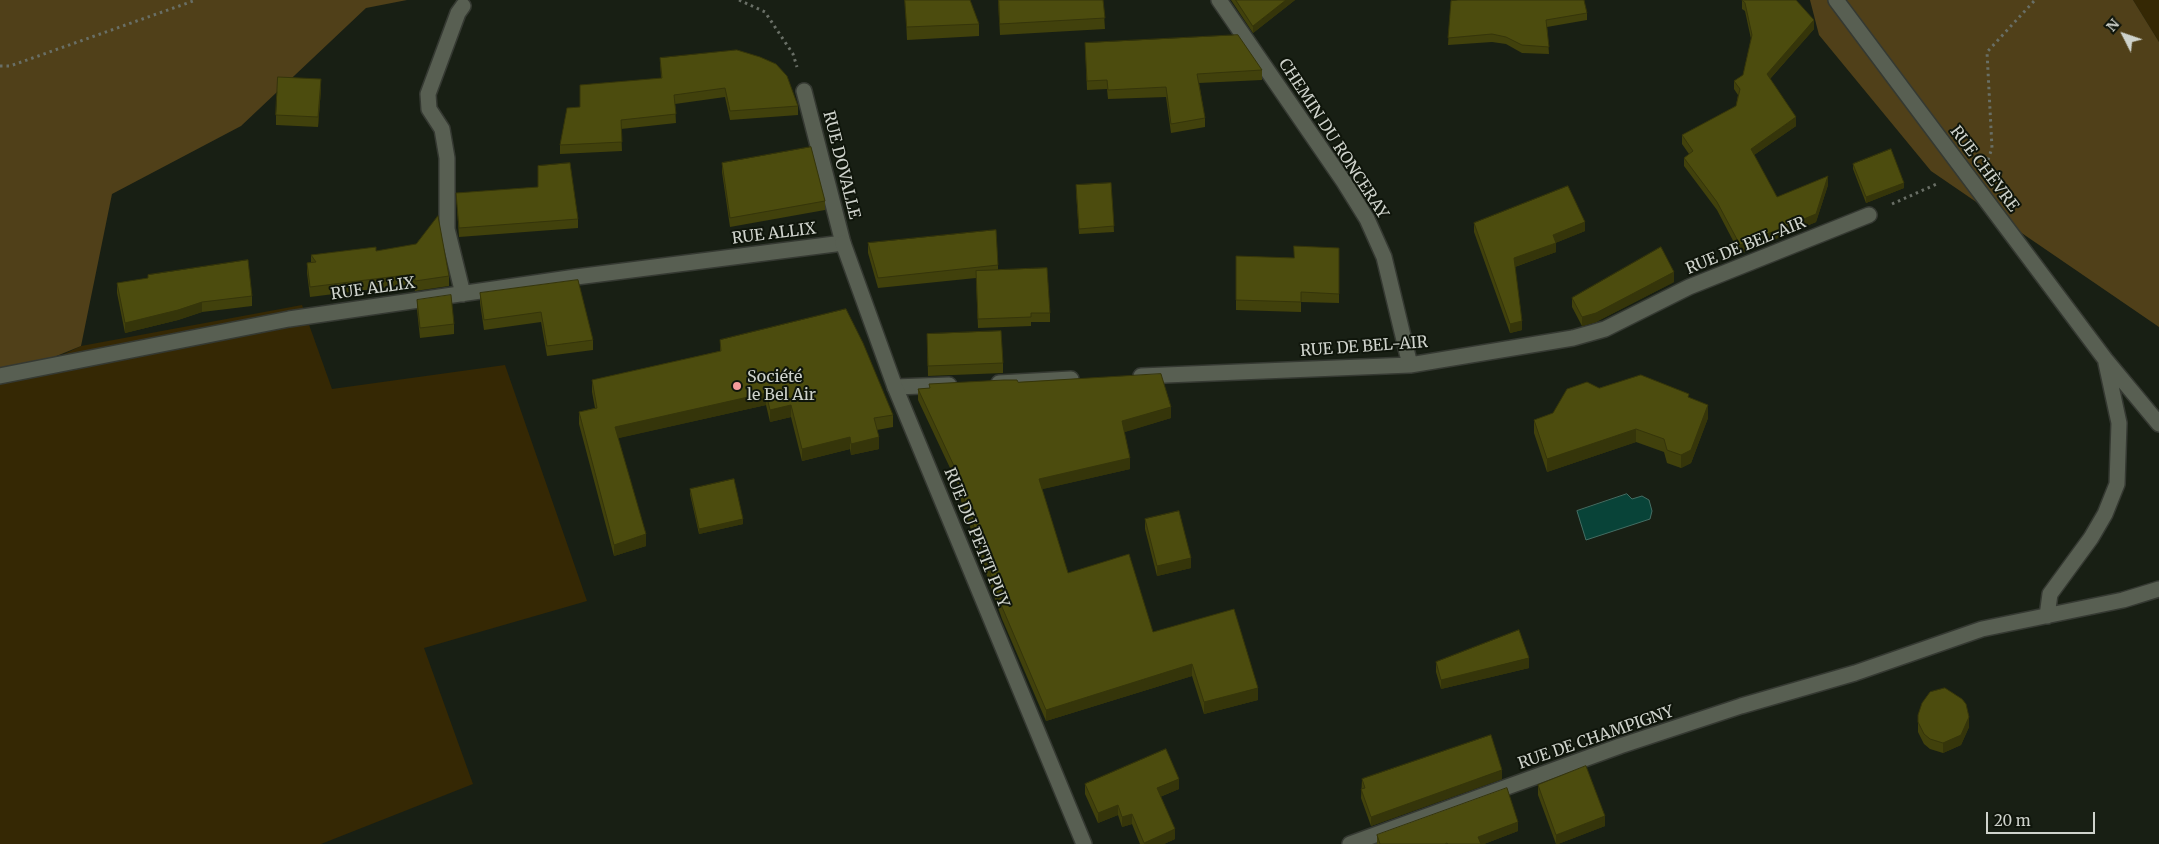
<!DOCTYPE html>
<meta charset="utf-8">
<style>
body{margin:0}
#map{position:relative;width:2159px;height:844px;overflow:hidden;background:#181f14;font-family:Merriweather,serif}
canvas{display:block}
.north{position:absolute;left:2099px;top:10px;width:50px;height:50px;-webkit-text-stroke:4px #0f150b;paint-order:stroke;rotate:311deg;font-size:14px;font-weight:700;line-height:20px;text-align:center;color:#cfd3cc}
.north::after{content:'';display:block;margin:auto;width:18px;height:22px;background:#cfd3cc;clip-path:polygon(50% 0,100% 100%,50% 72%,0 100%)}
.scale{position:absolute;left:1986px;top:812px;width:109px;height:22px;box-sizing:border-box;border:2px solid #cfd3cc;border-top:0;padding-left:6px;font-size:15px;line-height:18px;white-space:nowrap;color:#cfd3cc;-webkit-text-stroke:4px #0f150b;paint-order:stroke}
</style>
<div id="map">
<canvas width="2159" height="844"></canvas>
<div class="north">N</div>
<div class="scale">20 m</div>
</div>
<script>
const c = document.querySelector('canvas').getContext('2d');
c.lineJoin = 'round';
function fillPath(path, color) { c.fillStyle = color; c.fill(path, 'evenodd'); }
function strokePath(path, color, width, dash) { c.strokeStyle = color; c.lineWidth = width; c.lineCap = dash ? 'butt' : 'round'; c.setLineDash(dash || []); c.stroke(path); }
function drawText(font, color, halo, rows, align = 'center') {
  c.font = font + ' Merriweather,serif'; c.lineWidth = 4; c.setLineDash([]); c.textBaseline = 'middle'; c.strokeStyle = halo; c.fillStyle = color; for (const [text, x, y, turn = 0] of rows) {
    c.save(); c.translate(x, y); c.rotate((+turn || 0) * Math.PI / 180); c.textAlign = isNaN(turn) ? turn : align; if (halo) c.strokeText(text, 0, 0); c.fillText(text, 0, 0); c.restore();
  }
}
fillPath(new Path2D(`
 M2133,0H2159V42Z
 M302,305L332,389L505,365L587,601L424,648L473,784L321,844H0V384L81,346Z`), '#352804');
fillPath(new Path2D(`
 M0,0H407L366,8L241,126L112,194L81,346L0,379Z
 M1810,0H2133L2159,42V327L1931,171L1819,35Z`), '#504019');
const water = new Path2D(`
 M1627,494L1632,499L1642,496L1649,500L1652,511L1650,519L1586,540L1577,511Z`);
fillPath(water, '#084338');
strokePath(water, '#446e64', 1);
const lane = new Path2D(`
 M1219,0L1344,182L1367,219L1384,257L1410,365
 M463,294L447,229V158L442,129L429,109L428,94L458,13L463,6
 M0,376L289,319L576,277L843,243L804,91
 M1141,376L1410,365L1573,338L1605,329L1689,287L1869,215
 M999,383L1071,379
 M895,387L949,385`);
const street = new Path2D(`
 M843,243L895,387L1084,844`);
const secondary = new Path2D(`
 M1836,0L2105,359L2159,424
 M2047,616L2050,594L2091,538L2105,514L2117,484L2119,423L2106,363
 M1350,844L1620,746L1741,706L1855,673L1982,629L2123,600L2159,589`);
strokePath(lane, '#353932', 18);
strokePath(street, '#353932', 18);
strokePath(secondary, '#353932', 18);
strokePath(new Path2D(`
 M739,0L765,12L793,54L797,67
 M0,66H10L196,0
 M1988,160L1992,148L1987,52L2035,0
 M1892,204L1939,183`), '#696f66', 3, [2.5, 4]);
strokePath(lane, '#585f52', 15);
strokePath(street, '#585f52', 15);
strokePath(secondary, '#585f52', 15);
fillPath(new Path2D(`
 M905,0H970L979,24V36L907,40Z
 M998,0H1103L1105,29L1000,35Z
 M1231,0H1295L1253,33Z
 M1742,0L1814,29L1770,79L1796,126L1754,155L1777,197L1828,185L1816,222L1740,254L1717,210L1684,166V158L1689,154L1682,144V135L1736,106L1738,95L1734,89V81L1743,75L1751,39L1745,11L1742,9Z
 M1451,1L1587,13V20L1547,27L1549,54L1522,53L1506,44L1492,42L1448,45Z
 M1085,43L1262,70V80L1199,83L1205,118V127L1171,133L1166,97L1108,99L1107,89L1087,90Z
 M660,58L798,106V115L730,120L725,97L675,104L676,123L621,129L622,151L560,154V145L580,107L661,78Z
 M321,89L318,127L276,125V115Z
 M722,163L825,201V210L730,227L722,172Z
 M1853,164L1904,188L1866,203L1853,169Z
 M1111,183L1114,232L1079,234L1076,191Z
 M456,193L578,219V228L459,237Z
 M1474,223L1585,231L1555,243L1556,252L1515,267L1522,330L1510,333L1474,232Z
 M868,243L998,265V270L1050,313V322H1031V326L978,328L976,278L878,288L868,253Z
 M1339,248V303L1301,302V312L1236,310V256L1294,258Z
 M376,251L449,276V286L415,291L414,284L310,297L307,273V263L311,262V255Z
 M578,280L593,340V350L547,356L541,322L484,330L480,303V293Z
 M1674,282L1596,322L1582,326L1572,307V298Z
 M117,283L252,296V306L202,312L178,320L125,333L117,293Z
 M417,300L454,324V334L420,338L417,310Z
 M927,334L1003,363V373L928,376Z
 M720,340L893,415V427L877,430L879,449L851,455L850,449L802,461L791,417L770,422L766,405L618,438L646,546L614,556L579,424V412L595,408L592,392V380L720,351Z
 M1018,382L1171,418L1124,432L1130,469L1042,489L1068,573L1153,632L1258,700L1204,714L1192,676L1046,721L1002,619L959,495V487L918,400V389Z
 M1599,388L1689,398L1708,418L1691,463L1681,468L1667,463L1664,452L1636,442L1547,472L1534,433V420L1553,413Z
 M690,489L743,524L699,534L690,494Z
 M1145,519L1191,568L1157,576L1145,529Z
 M1436,662L1529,668L1441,689L1436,672Z
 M1918,715L1969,727L1961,745L1943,753L1930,749L1924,744L1918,732Z
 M1362,779H1502L1371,826L1361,798Z
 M1085,784L1179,789L1160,797L1175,839L1164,844H1140L1132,824L1122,827L1118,815L1098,823L1085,794Z
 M1538,785L1605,826L1558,844H1556L1538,795Z
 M1518,831L1484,844H1377V835Z`), '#41410c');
fillPath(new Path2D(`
 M1286,0H1295L1253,33V26Z
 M1814,20V29L1767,82V74Z
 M321,79V89L318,127V117Z
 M1796,117V126L1751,157V149Z
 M1828,176V185L1816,222L1740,254V245Z
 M1904,183V188L1866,203V197Z
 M1585,222V231L1553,244V235Z
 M1556,243V252L1514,267V258Z
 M1674,272V282L1596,322L1582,326V317Z
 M202,302V312L178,320L125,333V323Z
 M1522,321V330L1510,333V324Z
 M766,393V405L615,439V427Z
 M791,405V417L770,422V410Z
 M1708,405V418L1691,463L1681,468V455Z
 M1171,407V418L1122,433V421Z
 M1636,429V442L1547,472V459Z
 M850,437V449L802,461V449Z
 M879,437V449L851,455V444Z
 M1130,458V469L1039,490V479Z
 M743,519V524L699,534V529Z
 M646,534V546L614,556V545Z
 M1191,558V568L1157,576V566Z
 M1529,658V668L1441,689V680Z
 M1192,664V676L1046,721V710Z
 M1258,688V700L1204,714V702Z
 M1969,717V727L1961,745L1943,753V743Z
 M1502,770V779L1371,826V817Z
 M1179,779V789L1157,798V788Z
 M1118,805V815L1098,823V813Z
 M1132,814V824L1122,827V817Z
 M1605,816V826L1558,844H1556V835Z
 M1518,822V831L1484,844H1478V837Z
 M1175,829V839L1164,844H1144V843Z`), '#35350a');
const building = new Path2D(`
 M905,0H970L979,24L907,27Z
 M999,0H1103L1105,18L1000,24Z
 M1236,0H1286L1253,26Z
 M1458,0H1584L1587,13L1546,20L1549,47L1522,45L1506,37L1492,34L1448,38L1451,1Z
 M1742,0H1796L1814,20L1767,74L1796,117L1751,149L1777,197L1828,176L1816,214L1740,245L1717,202L1684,158L1693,151L1682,135L1736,106L1740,89L1734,81L1743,75L1752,35L1745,3Z
 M1238,35L1262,70L1197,74L1205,118L1171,124L1166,87L1108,90L1107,80L1087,81L1085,43Z
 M737,50L760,57L776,64L787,76L798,106L730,111L725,88L674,95L676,114L621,120L622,142L560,145L567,108L580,107V85L662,78L660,58Z
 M278,77L321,79L318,117L276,115Z
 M811,147L825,201L730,218L722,163Z
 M1891,149L1904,183L1866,197L1853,164Z
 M570,163L578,219L459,228L456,193L538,187V166Z
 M1111,183L1114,226L1079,229L1076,185Z
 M1568,186L1585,222L1553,235L1556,243L1514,258L1522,321L1510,324L1474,223Z
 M438,216L449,276L415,281L414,274L310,287L307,263L316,262L311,255L376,247V251L416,244Z
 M996,230L998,265L878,278L868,243Z
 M1294,246L1339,248V294L1301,292V302L1236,300V256L1294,258Z
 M1661,247L1674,272L1596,313L1582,317L1572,298Z
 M248,260L252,296L202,302L178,310L125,323L117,283L148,278V275Z
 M1047,268L1050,313H1031V317L978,319L976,271Z
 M578,280L593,340L547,346L541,312L484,320L480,293Z
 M451,295L454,324L420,328L417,300Z
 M846,309L863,343L893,415L874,418L879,437L851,444L850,437L802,449L791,405L770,410L766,393L615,427L646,534L614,545L579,412L597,408L592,380L721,351L720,340Z
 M1001,331L1003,363L928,366L927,334Z
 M1161,374L1171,407L1122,421L1130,458L1039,479L1068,573L1129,554L1153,632L1234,609L1258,688L1204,702L1192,664L1046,710L1002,607L959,484L962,483L918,389L930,388L929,384L1004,380H1017L1018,382Z
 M1641,375L1689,394L1688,397L1708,405L1691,450L1681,455L1667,450L1664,439L1636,429L1547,459L1534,420L1553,413L1567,389L1587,382L1599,388Z
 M734,479L743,519L699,529L690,489Z
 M1179,511L1191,558L1157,566L1145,519Z
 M1519,630L1529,658L1441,680L1436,662Z
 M1945,688L1962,699L1966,704L1969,717L1961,735L1943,743L1930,739L1924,734L1918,722V715L1922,703L1930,692Z
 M1491,735L1502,770L1371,817L1361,789L1365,788L1362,779Z
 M1166,749L1179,779L1157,788L1175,829L1144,843L1132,814L1122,817L1118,805L1098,813L1085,784Z
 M1586,766L1605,816L1556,835L1538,785Z
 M1507,788L1518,822L1478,837L1481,844H1448L1447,843L1445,844H1380L1377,835Z`);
fillPath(building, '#4c4c0e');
strokePath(building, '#35350a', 1);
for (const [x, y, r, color] of [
 [737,386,5,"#f59b99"]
]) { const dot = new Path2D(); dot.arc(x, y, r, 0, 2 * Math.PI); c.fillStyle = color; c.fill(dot); strokePath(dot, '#0f150b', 2); }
drawText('16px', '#cfd3cc', '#0f150b', [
 ["CHEMIN DU RONCERAY",1333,139,57],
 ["RUE DOVALLE",841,165,76],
 ["RUE CHÈVRE",1984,169,53],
 ["RUE ALLIX",774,234,-7],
 ["RUE DE BEL-AIR",1746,246,-22],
 ["RUE ALLIX",373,289,-8],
 ["RUE DE BEL-AIR",1364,347,-4],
 ["RUE DU PETIT PUY",976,538,68],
 ["RUE DE CHAMPIGNY",1596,738,-19]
]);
drawText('16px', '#cfd3cc', '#0f150b', [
 ["Société",747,377],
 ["le Bel Air",747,395]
], 'left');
</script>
